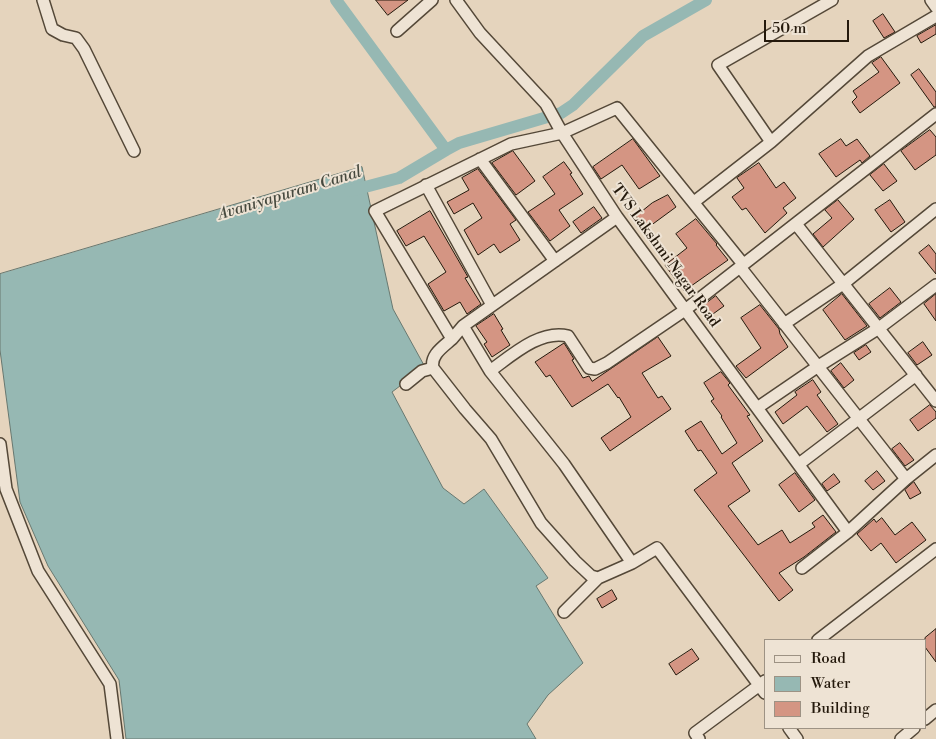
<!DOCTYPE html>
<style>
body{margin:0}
#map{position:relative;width:936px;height:739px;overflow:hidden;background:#e5d4bd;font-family:"Libre Bodoni",serif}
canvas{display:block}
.legend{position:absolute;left:764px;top:639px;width:162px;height:90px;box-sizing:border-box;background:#eee3d4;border:1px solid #9d9284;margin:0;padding:6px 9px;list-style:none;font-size:15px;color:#24190c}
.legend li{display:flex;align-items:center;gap:10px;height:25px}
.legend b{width:25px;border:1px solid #9d9284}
.scale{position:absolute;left:764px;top:20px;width:85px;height:22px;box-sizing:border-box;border:2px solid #24190c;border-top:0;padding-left:6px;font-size:15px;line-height:18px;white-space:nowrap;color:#24190c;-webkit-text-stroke:4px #eee3d4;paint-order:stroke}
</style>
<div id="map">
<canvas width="936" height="739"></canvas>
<ul class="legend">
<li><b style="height:6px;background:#eee3d4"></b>Road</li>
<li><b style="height:14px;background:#96b8b3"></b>Water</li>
<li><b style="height:14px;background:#d49583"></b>Building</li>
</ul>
<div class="scale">50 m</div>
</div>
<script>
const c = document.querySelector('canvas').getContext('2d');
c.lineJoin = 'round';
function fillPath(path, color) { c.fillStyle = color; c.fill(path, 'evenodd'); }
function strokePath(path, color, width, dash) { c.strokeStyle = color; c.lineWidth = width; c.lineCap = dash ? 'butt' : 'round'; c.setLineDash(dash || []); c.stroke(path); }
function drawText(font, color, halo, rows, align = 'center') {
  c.font = font + ' "Libre Bodoni",serif'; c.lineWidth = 4; c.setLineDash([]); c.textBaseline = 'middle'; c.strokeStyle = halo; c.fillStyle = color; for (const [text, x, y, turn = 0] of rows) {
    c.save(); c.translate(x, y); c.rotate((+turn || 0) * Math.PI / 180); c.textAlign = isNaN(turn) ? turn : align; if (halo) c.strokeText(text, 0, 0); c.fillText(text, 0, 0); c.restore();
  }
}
const water = new Path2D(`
 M362,167L393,309L425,367L392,392L443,488L464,504L484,489L548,578L536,586L583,663L548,695L527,724L536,739H126L119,680L48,566L20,502L0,350V274Z`);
fillPath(water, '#96b8b3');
strokePath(water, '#687870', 1);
strokePath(new Path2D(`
 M336,0L446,150L459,143L561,113L573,105L643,36L706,0
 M350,191L399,178L446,150`), '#96b8b3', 12);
const building = new Path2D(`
 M376,0H408L388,15Z
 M883,14L895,32L884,38L873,21Z
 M936,25V34L921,43L917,36Z
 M881,57L900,83L860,113L852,102L857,97L853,91L879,72L872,63Z
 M919,69L936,92V107H934L911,75Z
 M930,130L936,137V155L915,170L901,151Z
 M633,139L660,176L639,189L622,165L601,179L593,167Z
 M841,139L846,146L857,139L870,156L862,163L860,160L836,177L819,154Z
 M513,151L535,181L516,195L492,163Z
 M564,162L572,173L570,174L583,194L559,210L570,226L550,241L528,212L555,194L543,177Z
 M759,163L776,188L784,182L796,198L783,208L787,213L765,233L746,208L742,210L732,197L744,188L737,178Z
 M884,164L897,181L883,191L870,175Z
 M478,169L516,220L510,224L520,240L500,253L494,244L478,255L464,230L482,218L473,203L454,214L447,202L469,190L462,178Z
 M668,195L676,207L646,229L636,216L652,203Z
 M838,200L854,219L823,247L813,234L832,218L825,210Z
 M890,200L905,222L891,232L875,210Z
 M594,207L602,218L581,233L573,222Z
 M430,211L468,277L465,278L481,304L467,314L460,302L444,311L428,284L446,272L424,236L406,246L397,231Z
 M696,219L717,244L716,245L728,260L684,291L665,265L687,248L676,234Z
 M929,245L936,254V274L919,253Z
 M890,288L901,302L880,318L869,304Z
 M842,294L867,326L845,340L823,310Z
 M936,294V321L924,304Z
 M716,296L724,306L706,319L699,309Z
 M760,305L779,329L780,334L788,347L746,378L736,366L761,348L741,318Z
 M494,314L503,329L501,330L510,345L492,357L484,344L487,342L476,326Z
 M658,337L671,356L642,373L658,398L662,396L671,409L610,451L601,438L631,417L619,397L618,398L608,384L572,407L550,375L546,377L535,362L564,343L574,359L572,360L583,378L589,376L592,381Z
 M923,342L932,355L917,365L908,353Z
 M866,345L871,352L859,360L854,353Z
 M841,363L854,380L844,388L831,371Z
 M721,372L730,383L728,385L750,415L747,416L763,441L732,463L750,491L728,506L758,545L782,530L790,543L815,527L812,523L823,515L836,532L804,557L779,573L793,590L779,601L694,490L717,473L701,450L698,451L685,431L701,421L722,454L737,443L721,417L722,416L711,401L714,399L704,383Z
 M813,380L821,392L817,395L838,424L827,432L807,406L783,424L775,412L797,395L795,392Z
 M930,405L936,412V418L918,431L910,420Z
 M900,443L914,460L905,466L892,449Z
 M877,471L885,481L873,490L865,481Z
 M795,473L815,500L799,512L779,485Z
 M834,474L840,482L827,491L822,484Z
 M914,482L921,493L910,499L905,490Z
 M882,518L895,535L912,522L926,540L896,563L881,543L871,551L857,534L874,519L876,522Z
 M612,590L617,599L602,608L597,599Z
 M936,629V662L925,647V638Z
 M692,649L699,659L676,675L669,664Z`);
fillPath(building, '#d49583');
strokePath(building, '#24190c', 1);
const minor = new Path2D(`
 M43,0L52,29L63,35L76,38L84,49L134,151
 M456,0L480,33L546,104L562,133L617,217L848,532
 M931,0L936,7
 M397,31L432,0
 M771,142L718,65L832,0
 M480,159L555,261
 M426,185L492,305
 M694,202L771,142L868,56L936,16
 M617,217L463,326L490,371L564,464L632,563L657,548L765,693
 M796,224L936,401
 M740,267L906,479
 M784,324L843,284L936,209
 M463,326L452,339L375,211L511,144L562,133L617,108L743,264
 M452,339C443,347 430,355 433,368L465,409L491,439L541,523L575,561L591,576L598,578L632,563
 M490,371C511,356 540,329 568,336L589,368L595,369L607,363L685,310L936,114
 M406,384L422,371L433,368
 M757,408L817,367L879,328L936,285
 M0,444L6,489L38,571L110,684L117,739
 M799,464L916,375
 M802,568L848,532L906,479L936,455
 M564,612L598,578
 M818,640L936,549
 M925,719L936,710
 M789,728L797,739
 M699,739L695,733L765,681
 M901,739L914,728`);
strokePath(minor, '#544838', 14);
strokePath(minor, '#eee3d4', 11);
drawText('15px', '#24190c', '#eee3d4', [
 ["TVS Lakshmi Nagar Road",665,256,54]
]);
drawText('italic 16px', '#46493e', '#eee3d4', [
 ["Avaniyapuram Canal",290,194,-17]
]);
</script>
